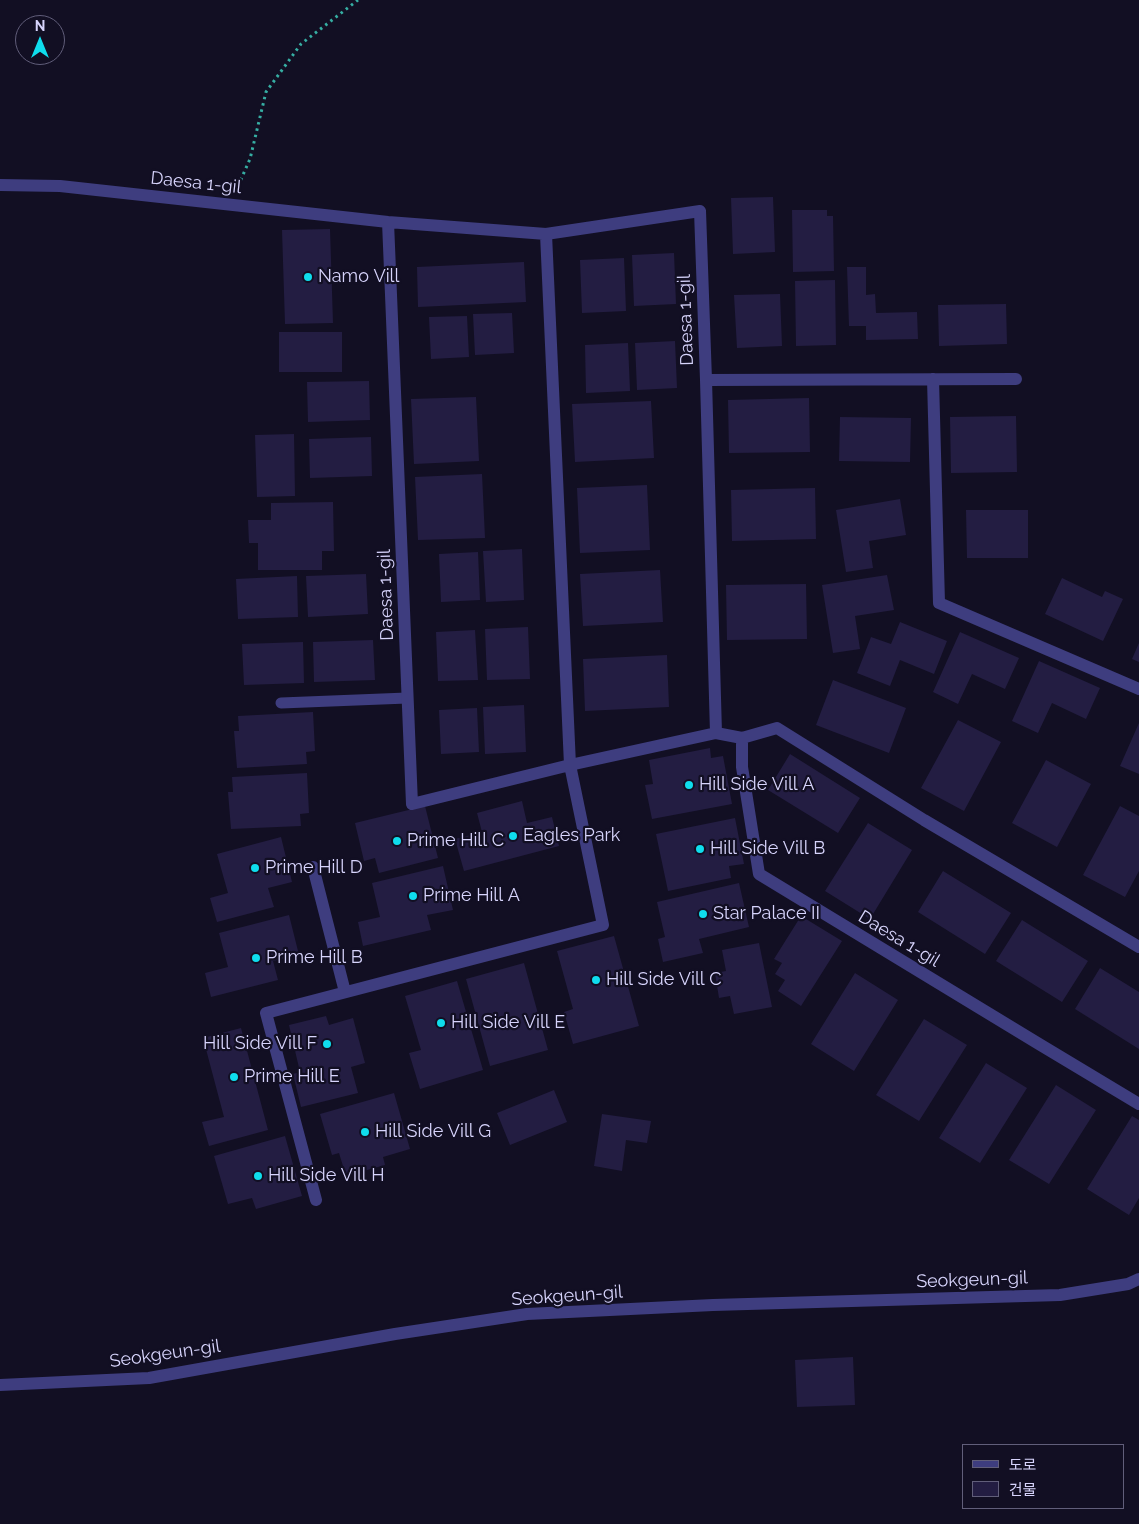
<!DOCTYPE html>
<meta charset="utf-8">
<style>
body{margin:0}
#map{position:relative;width:1139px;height:1524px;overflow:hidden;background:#120f23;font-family:Raleway,"Noto Sans KR",sans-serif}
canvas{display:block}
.legend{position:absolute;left:962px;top:1444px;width:162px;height:65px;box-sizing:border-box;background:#120f23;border:1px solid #615e7a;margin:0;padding:6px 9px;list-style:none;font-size:15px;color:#d7d4fc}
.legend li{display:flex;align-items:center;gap:10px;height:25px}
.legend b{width:25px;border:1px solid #615e7a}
.north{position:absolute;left:15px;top:15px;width:50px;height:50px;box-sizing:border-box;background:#120f23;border:1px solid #615e7a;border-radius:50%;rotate:0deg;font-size:14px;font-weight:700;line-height:20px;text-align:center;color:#d7d4fc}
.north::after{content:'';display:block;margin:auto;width:18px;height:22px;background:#0fdded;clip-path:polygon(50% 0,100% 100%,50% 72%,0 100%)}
</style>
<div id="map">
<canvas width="1139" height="1524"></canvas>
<ul class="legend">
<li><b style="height:6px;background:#3e3d7f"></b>도로</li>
<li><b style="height:14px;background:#231d42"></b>건물</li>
</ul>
<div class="north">N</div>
</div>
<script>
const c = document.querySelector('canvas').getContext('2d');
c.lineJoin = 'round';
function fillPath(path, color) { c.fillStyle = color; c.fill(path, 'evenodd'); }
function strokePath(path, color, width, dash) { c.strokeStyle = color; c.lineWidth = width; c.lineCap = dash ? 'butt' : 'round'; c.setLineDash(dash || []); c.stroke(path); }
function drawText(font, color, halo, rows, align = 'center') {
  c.font = font + ' Raleway,sans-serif'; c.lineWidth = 4.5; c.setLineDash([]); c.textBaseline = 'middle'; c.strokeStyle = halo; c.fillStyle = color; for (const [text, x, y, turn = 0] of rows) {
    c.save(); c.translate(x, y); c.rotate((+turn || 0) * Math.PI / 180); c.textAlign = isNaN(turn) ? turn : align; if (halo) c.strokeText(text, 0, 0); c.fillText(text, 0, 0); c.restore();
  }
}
fillPath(new Path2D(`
 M773,197L775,252L733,254L731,198Z
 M792,210H827V216H833L834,271L793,272Z
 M330,229L333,323L285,324L282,230Z
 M674,253L676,304L634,306L632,255Z
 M624,258L626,311L582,313L580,260Z
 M524,262L526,302L418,307L417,267Z
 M847,267H866V295L875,294L876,313L917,312L918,339L866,340V326H849Z
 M835,280L836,345L796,346L795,281Z
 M780,294L782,346L737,348L734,295Z
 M1006,304L1007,344L939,346L938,305Z
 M512,313L514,353L475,355L473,314Z
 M467,316L469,357L431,359L429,317Z
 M279,332H342V372H279Z
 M675,341L677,388L637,390L635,343Z
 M628,343L630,391L586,393L585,345Z
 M369,381L370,420L308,422L307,382Z
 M476,397L479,461L414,464L411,399Z
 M809,398L810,452L729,453L728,400Z
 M651,401L654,458L575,462L572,404Z
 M1016,416L1017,472L951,473L950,417Z
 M840,417L911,418L910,462L839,461Z
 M294,434L295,496L257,497L255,435Z
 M371,437L372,476L310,478L309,439Z
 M482,474L485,538L418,540L415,477Z
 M647,485L650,550L580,553L577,488Z
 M815,488L816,539L732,541L731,490Z
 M900,499L906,535L869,541L873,568L846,572L836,510Z
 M333,502L334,551H322V570H258V543H249L248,520H271V503Z
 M966,510H1028V558H967Z
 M522,549L524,600L486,602L483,551Z
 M478,552L480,600L441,602L439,554Z
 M660,570L663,622L583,626L580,574Z
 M366,574L368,614L308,617L306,576Z
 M887,575L894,610L855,616L860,649L833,653L822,585Z
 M297,576L298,617L238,619L236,579Z
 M1062,578L1102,597L1105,591L1123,599L1103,641L1045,614Z
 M806,584L807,639L727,640L726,585Z
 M900,622L947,641L934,674L900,660L890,686L857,673L871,637L891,644Z
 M528,627L530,679L487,680L485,629Z
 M475,630L478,680L438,681L436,632Z
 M960,632L1019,658L1005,689L972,674L958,704L933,692Z
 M373,640L375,680L314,682L313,642Z
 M303,642L304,683L244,685L242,644Z
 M1139,643V662L1132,659Z
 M667,655L669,707L585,711L583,659Z
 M1039,661L1100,688L1086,719L1052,703L1038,733L1012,721Z
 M833,680L906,708L889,753L816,725Z
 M524,705L526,752L485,754L483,707Z
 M477,708L479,752L441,754L439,710Z
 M313,712L315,751L306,752L307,764L237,768L234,731H239L238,716Z
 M958,720L1001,742L964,811L921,788Z
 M1139,723V774L1120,766Z
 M710,748L711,758L723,756L732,804L652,819L645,785L653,784L649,760Z
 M790,754L860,798L838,833L768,790Z
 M1046,760L1091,784L1057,847L1012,823Z
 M307,773L309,813L300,814L301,826L231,829L228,792H233L232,777Z
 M522,801L527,823L552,817L559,846L464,871L455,839L482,832L477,813Z
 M425,806L438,858L379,873L375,858L364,861L355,823Z
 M1120,806L1139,816V871L1125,897L1083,875Z
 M735,818L744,864L729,866L731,878L668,891L656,834Z
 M868,823L912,850L870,919L825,891Z
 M281,837L292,882L268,888L274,907L217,922L210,898L228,893L217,854Z
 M443,866L453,910L427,915L431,930L363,946L358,922L380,917L372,883Z
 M943,871L1011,913L985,954L918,912Z
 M739,883L749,927L699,939L703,953L663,962L658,939L665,937L657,902Z
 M289,915L299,955L273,961L278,980L211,997L205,973L228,967L219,933Z
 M801,916L842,941L801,1006L778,991L785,980L775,974L782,963L774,959Z
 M1022,920L1088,961L1062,1002L996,961Z
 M614,936L639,1026L573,1044L564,1012L573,1009L557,951Z
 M759,943L772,1007L734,1014L730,996L719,998L715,973L726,971L722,950Z
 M524,963L548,1050L490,1066L466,979Z
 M1100,968L1139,992V1049L1075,1009Z
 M855,973L898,1000L854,1071L811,1044Z
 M457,981L483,1070L420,1089L409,1053L421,1050L405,996Z
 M326,1016L329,1025L353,1018L365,1063L351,1067L358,1093L301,1107L293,1074L300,1072L289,1025Z
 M924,1019L967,1045L919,1121L876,1095Z
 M241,1028L268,1130L209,1146L202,1122L224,1117L203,1038Z
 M986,1063L1027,1088L980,1163L939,1138Z
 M1056,1085L1096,1110L1049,1184L1009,1160Z
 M554,1090L567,1122L510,1145L497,1113Z
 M394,1093L410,1149L383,1157L385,1165L346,1176L339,1153L332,1155L320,1114Z
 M602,1114L651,1121L647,1143L626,1140L622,1171L594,1166Z
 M1132,1116L1139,1120V1198L1129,1215L1087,1189Z
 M285,1136L302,1196L256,1209L252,1198L228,1204L214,1156Z
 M853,1357L855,1405L797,1407L795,1360Z`), '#231d42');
strokePath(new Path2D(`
 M238,186L250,159L266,92L301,44L358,0`), '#36aea3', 3, [2.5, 4]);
strokePath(new Path2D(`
 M281,703L407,698`), '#3e3d7f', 11);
strokePath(new Path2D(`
 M0,185L60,186L388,222L546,234L700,211L706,380L716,733L570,765L412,804L388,222
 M933,379L939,603L1139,689
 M706,380L1016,379
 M716,733L742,738L777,728L924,820L1139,947
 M742,738V767L759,874L1039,1044L1139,1104
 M313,867L345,992
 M316,1200L266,1013L603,925L570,765L546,234
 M0,1385L149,1378L395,1334L527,1314L713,1305L1060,1295L1128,1284L1139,1279`), '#3e3d7f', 12);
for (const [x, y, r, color] of [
 [308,277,5,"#0fdded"],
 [689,785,5,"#0fdded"],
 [513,836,5,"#0fdded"],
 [397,841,5,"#0fdded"],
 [700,849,5,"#0fdded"],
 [255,868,5,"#0fdded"],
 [413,896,5,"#0fdded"],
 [703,914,5,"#0fdded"],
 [256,958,5,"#0fdded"],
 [596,980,5,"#0fdded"],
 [441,1023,5,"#0fdded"],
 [327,1044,5,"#0fdded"],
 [234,1077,5,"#0fdded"],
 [365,1132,5,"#0fdded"],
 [258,1176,5,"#0fdded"]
]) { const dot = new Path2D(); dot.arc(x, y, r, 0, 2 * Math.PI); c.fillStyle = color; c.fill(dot); strokePath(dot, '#120f23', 2); }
drawText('18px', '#d7d4fc', '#120f23', [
 ["Daesa 1-gil",196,183,6],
 ["Daesa 1-gil",686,320,-92],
 ["Daesa 1-gil",386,595,-92],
 ["Daesa 1-gil",899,939,31],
 ["Seokgeun-gil",972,1280,-2],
 ["Seokgeun-gil",567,1296,-4],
 ["Seokgeun-gil",165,1354,-8]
]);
drawText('18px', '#d7d4fc', '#120f23', [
 ["Namo Vill",318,277],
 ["Hill Side Vill A",699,785],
 ["Eagles Park",523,836],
 ["Prime Hill C",407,841],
 ["Hill Side Vill B",710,849],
 ["Prime Hill D",265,868],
 ["Prime Hill A",423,896],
 ["Star Palace II",713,914],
 ["Prime Hill B",266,958],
 ["Hill Side Vill C",606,980],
 ["Hill Side Vill E",451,1023],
 ["Hill Side Vill F",317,1044,"right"],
 ["Prime Hill E",244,1077],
 ["Hill Side Vill G",375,1132],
 ["Hill Side Vill H",268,1176]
], 'left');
</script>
